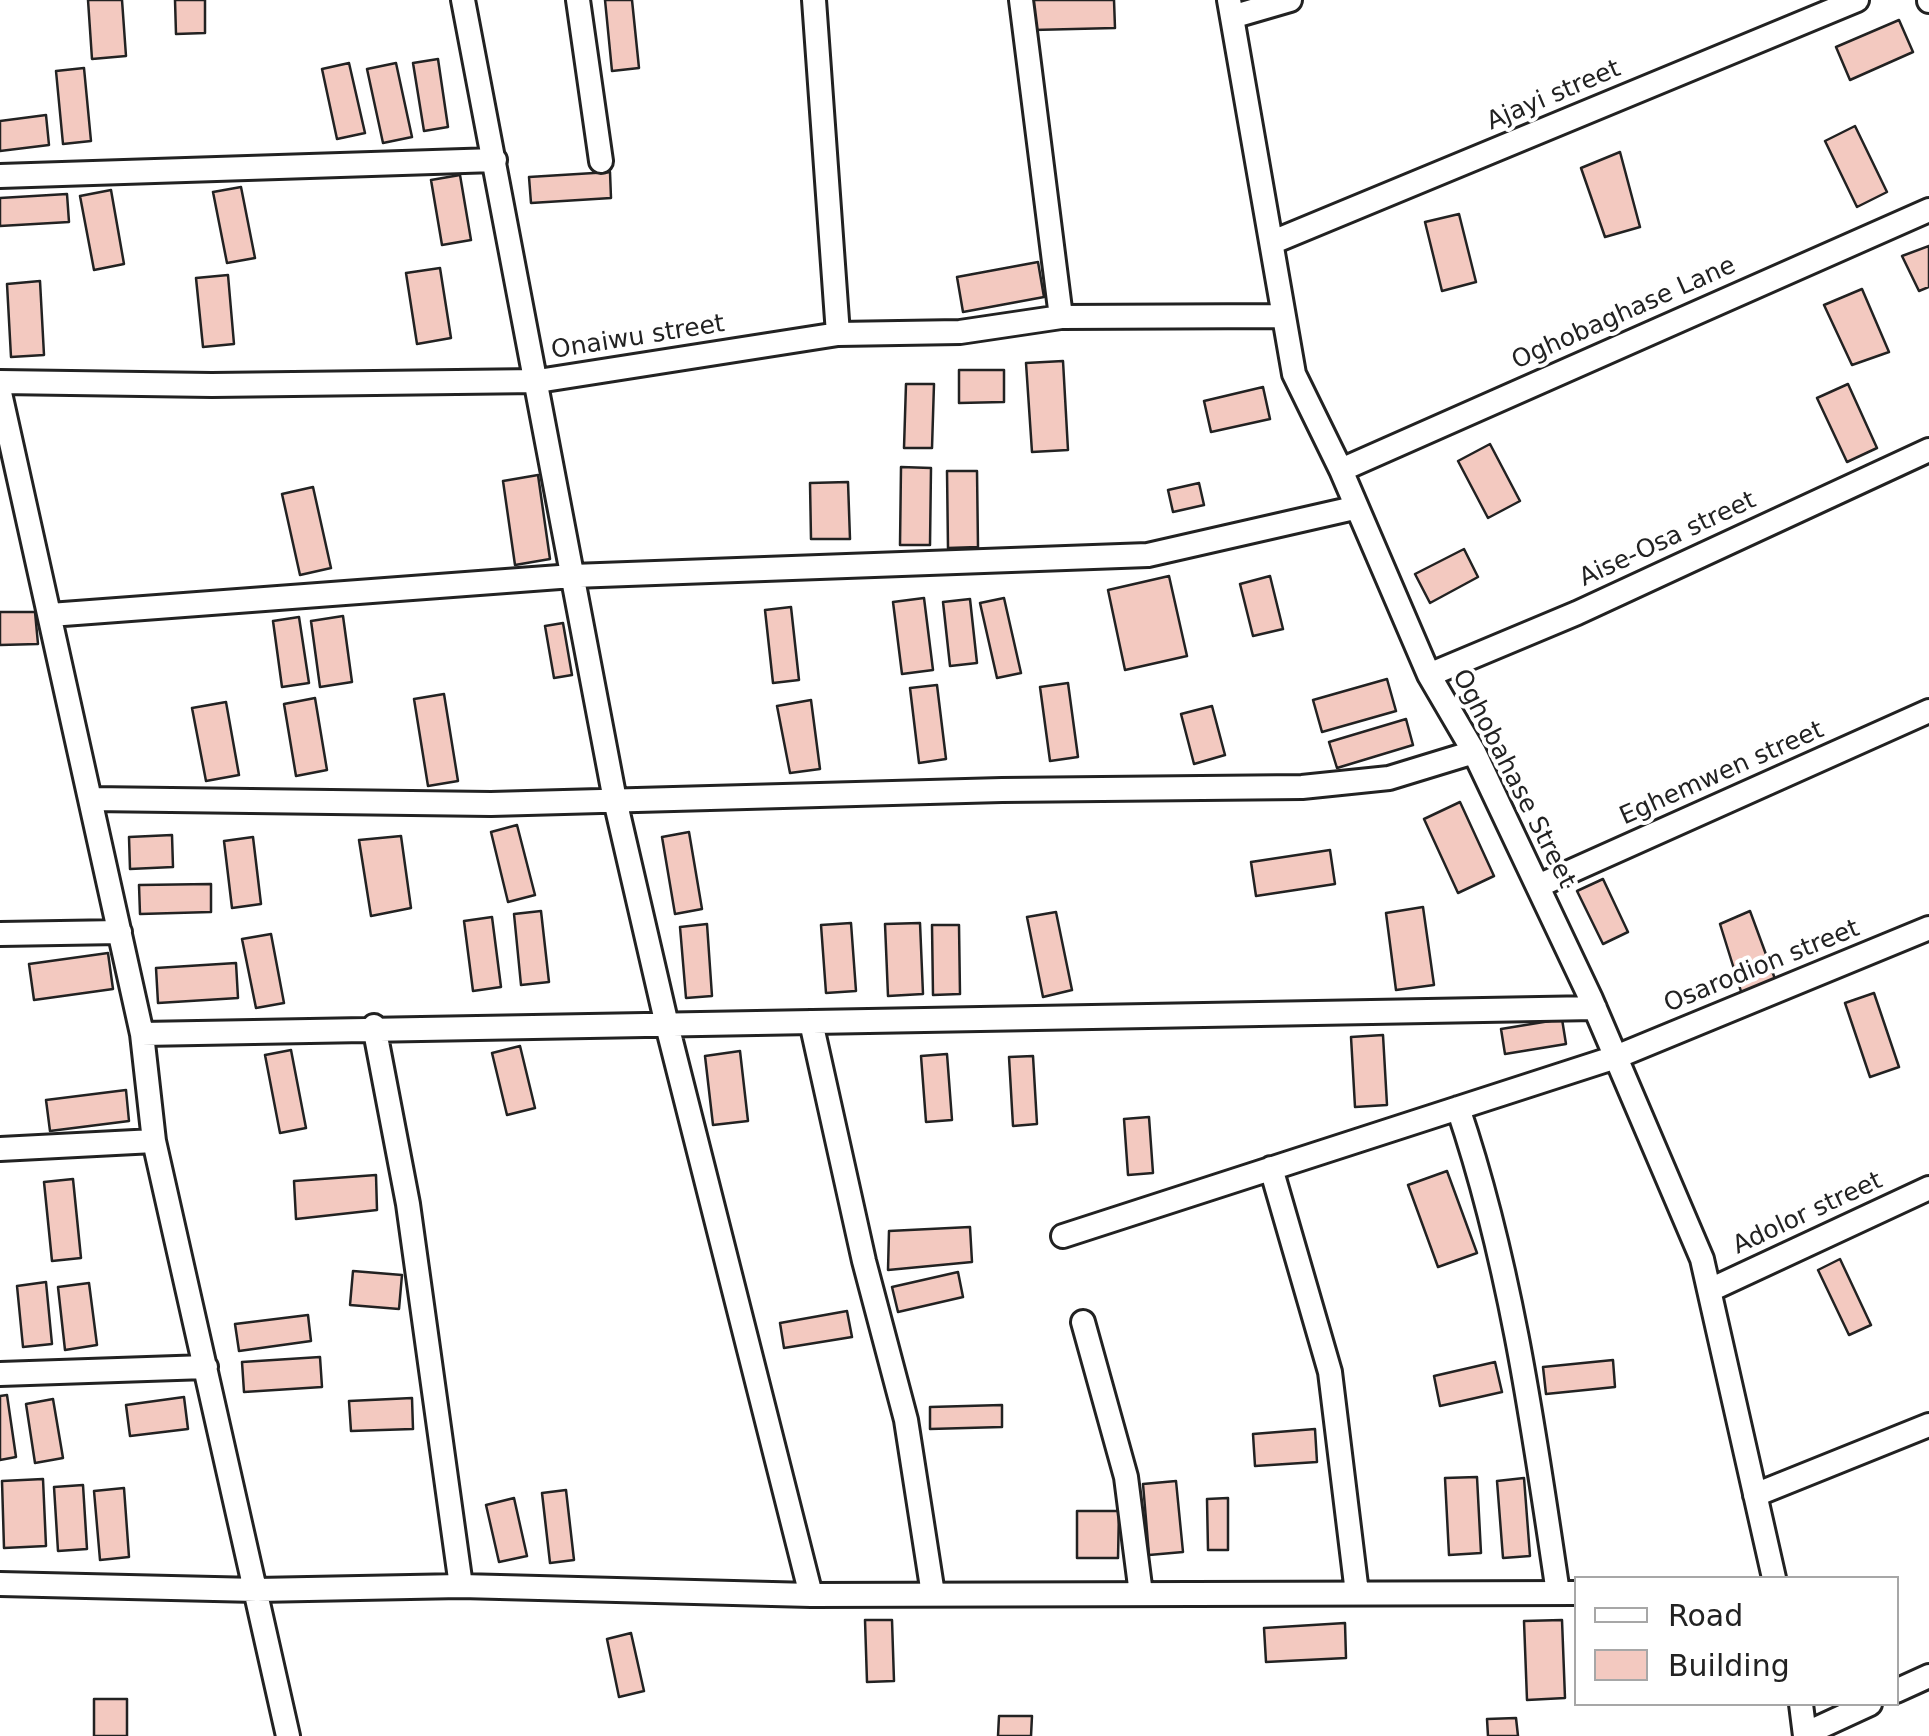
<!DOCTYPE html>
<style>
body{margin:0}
#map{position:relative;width:1929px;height:1736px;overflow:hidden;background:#fff;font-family:"DejaVu Sans",sans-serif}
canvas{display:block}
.legend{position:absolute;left:1574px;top:1576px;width:325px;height:130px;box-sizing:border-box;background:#fff;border:2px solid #a7a7a7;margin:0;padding:12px 18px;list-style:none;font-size:30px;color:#222}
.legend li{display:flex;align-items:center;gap:20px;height:50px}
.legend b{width:50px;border:2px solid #a7a7a7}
</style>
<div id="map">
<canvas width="1929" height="1736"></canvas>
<ul class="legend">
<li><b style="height:12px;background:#fff"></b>Road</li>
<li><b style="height:28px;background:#f3c9c0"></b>Building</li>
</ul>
</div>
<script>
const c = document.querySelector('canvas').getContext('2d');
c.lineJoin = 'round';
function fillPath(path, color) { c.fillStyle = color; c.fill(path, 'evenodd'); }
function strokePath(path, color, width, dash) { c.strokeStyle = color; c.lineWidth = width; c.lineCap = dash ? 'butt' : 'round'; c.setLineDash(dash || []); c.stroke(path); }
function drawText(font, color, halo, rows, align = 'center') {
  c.font = font + ' "DejaVu Sans",sans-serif'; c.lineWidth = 8; c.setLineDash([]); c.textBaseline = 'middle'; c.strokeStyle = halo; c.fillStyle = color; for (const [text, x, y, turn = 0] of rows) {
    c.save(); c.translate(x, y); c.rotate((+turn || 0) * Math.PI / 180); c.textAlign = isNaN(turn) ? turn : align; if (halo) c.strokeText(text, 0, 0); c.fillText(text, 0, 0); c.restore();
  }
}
const building = new Path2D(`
 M88,0H122L126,56L92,59Z
 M175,0H205V33L176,34Z
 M605,0H632L639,68L612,71Z
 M1033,0H1114L1115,28L1033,30Z
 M1899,20L1913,52L1850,80L1836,47Z
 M438,59L448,127L424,131L413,63Z
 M349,63L365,133L337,139L322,69Z
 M396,63L412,137L383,143L367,69Z
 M84,68L91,141L63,144L56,71Z
 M46,115L49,145L0,151V121Z
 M1855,126L1887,192L1857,207L1825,141Z
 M1620,152L1640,227L1605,237L1581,168Z
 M610,172L611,198L531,203L529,177Z
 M460,175L471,240L442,245L431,180Z
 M241,187L255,258L227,263L213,192Z
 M111,190L124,264L94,270L80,196Z
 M67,194L69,222L0,226V198Z
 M1459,214L1476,282L1442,291L1425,222Z
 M1929,246V287L1919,291L1902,256Z
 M1038,262L1044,297L963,312L957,277Z
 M440,268L451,338L417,344L406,273Z
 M228,275L234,344L203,347L196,278Z
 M40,281L44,355L11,357L7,284Z
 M1862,289L1889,352L1852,365L1824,305Z
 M1063,361L1068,450L1032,452L1026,363Z
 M959,370H1004V402L959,403Z
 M906,384H934L932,448H904Z
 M1848,384L1877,448L1847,462L1817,398Z
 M1263,387L1270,419L1211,432L1204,401Z
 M1490,444L1520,501L1488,518L1458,461Z
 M901,467L931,468L930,545H900Z
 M947,471H977L978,547L948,548Z
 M538,475L550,559L515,565L503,481Z
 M848,482L850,539H811L810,483Z
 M1199,483L1204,505L1173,512L1168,490Z
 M313,487L331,568L300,575L282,494Z
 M1464,549L1478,577L1430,603L1415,574Z
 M1169,576L1187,656L1125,670L1108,590Z
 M1270,576L1283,629L1253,636L1240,584Z
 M924,598L933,670L902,674L893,602Z
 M1004,598L1021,673L997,678L980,603Z
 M970,599L977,663L950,666L943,602Z
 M791,607L799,680L773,683L765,610Z
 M0,612H35L38,644L0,645Z
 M343,616L352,682L320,687L311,621Z
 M299,617L309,683L282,687L273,621Z
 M563,623L572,675L554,678L545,626Z
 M1387,679L1396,711L1322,732L1313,700Z
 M1068,683L1078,757L1050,761L1040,687Z
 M937,685L946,759L919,763L910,688Z
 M444,694L458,781L428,786L414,699Z
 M315,698L327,770L296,776L284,704Z
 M811,700L820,769L790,773L777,706Z
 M226,702L239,775L206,781L192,708Z
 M1212,706L1225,755L1194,764L1181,714Z
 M1406,719L1413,745L1337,768L1329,742Z
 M1460,802L1494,876L1458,893L1424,819Z
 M517,825L535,895L508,902L491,832Z
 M689,832L702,909L675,914L662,837Z
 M172,835L173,867L130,869L129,837Z
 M401,836L411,908L371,916L359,840Z
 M253,837L261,904L232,908L224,841Z
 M1330,850L1335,884L1256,896L1251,862Z
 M1603,879L1628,932L1603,944L1577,891Z
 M211,884V912L140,914L139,885Z
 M1423,907L1434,985L1396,990L1386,913Z
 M541,911L549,982L521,985L514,914Z
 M1750,911L1778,987L1744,1001L1720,924Z
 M1056,912L1072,990L1043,997L1027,917Z
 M492,917L501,987L473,991L464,921Z
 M851,923L856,991L826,993L821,925Z
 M920,923L923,994L888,996L885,924Z
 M707,924L712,996L686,998L680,927Z
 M932,925H959L960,994L933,995Z
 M271,934L284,1003L256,1008L242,939Z
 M108,953L113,989L34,1000L29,964Z
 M236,963L238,998L158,1003L156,968Z
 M1874,993L1899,1067L1870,1077L1845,1003Z
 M1562,1019L1566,1044L1505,1054L1501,1029Z
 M1383,1035L1387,1105L1355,1107L1351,1037Z
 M520,1046L535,1108L507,1115L492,1053Z
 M291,1050L306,1128L280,1133L265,1055Z
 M740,1051L748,1121L713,1125L705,1056Z
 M947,1054L952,1120L926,1122L921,1056Z
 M1033,1056L1037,1124L1013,1126L1009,1057Z
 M126,1090L129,1121L50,1131L46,1100Z
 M1149,1117L1153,1173L1128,1175L1124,1119Z
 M1447,1171L1477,1253L1438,1267L1408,1185Z
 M376,1175L377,1210L296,1219L294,1181Z
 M73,1179L81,1258L52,1261L44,1182Z
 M970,1227L972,1262L888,1270L889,1231Z
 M1840,1259L1871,1325L1849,1335L1818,1270Z
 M353,1271L402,1275L399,1309L350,1305Z
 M958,1272L963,1297L898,1312L892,1287Z
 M46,1282L52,1344L23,1347L17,1286Z
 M89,1283L97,1345L65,1350L58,1287Z
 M847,1311L852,1337L784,1348L780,1323Z
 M308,1315L311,1341L239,1351L235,1324Z
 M320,1357L322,1387L244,1392L242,1362Z
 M1613,1360L1615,1387L1546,1394L1543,1367Z
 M1495,1362L1502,1392L1440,1406L1434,1376Z
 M7,1395L16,1457L0,1460V1396Z
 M184,1397L188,1429L130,1436L126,1405Z
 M412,1398L413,1429L351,1431L349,1401Z
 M53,1399L63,1458L35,1463L26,1404Z
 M1002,1405V1427L930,1429V1407Z
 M1315,1429L1317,1462L1255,1466L1253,1434Z
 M1477,1477L1481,1553L1449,1555L1445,1478Z
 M1524,1478L1530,1556L1503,1558L1497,1481Z
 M43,1479L46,1546L4,1548L2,1481Z
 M1176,1481L1183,1552L1149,1555L1143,1484Z
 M83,1485L87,1549L58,1551L54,1487Z
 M124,1488L129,1557L100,1560L94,1491Z
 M566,1490L574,1560L550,1563L542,1493Z
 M514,1498L527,1556L499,1562L486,1505Z
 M1228,1498V1550H1208L1207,1499Z
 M1077,1511H1119L1118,1558H1077Z
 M865,1620H892L894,1681L867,1682Z
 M1562,1620L1565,1698L1527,1700L1524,1621Z
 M1345,1623L1346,1658L1266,1662L1264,1628Z
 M631,1633L644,1691L619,1697L607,1639Z
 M94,1699H127V1736H94Z
 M999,1716H1032L1031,1736H998Z
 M1516,1718L1518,1736H1488L1487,1719Z`);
fillPath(building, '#f3c9c0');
strokePath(building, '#222', 2.5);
const minor = new Path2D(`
 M463,0L615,800L667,1025L811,1595
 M578,0L601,161
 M814,0L838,334
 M1021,0L1061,317
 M1229,0L1294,374L1341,470L1429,675L1474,752L1591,999L1702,1259L1774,1578
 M1929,0V1
 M1235,16L1290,0
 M0,176L495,160
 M1273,242L1857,0
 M0,382L212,385L538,381L838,334L960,332L1061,317L1283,316
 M0,393L142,1034L154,1141L288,1736
 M1341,470L1929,210
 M50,615L573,576L1148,555L1354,508
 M1429,675L1577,613L1929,450
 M91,799L491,804L1002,790L1302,787L1389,778L1474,752
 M1538,886L1929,711
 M0,934L120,932
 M811,1022L864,1261L906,1420L933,1594
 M374,1026L408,1204L461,1586
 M142,1034L1595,1008
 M1458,1108C1511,1264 1534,1431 1558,1593
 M0,1149L154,1141
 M1271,1168L1330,1372L1357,1593
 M1063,1236L1616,1057L1929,928
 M1710,1290L1929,1188
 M1083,1322L1126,1477L1141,1594
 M0,1374L206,1367
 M1755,1495L1929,1425
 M0,1584L257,1590L461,1586L811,1595L1576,1593
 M1896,1691L1929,1676
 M1801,1704L1805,1736
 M1805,1734L1870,1704`);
strokePath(minor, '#222', 28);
strokePath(minor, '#fff', 22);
drawText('25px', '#222', '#fff', [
 ["Ajayi street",1554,96,-23],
 ["Oghobaghase Lane",1624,314,-24],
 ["Onaiwu street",638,338,-9],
 ["Aise-Osa street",1668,540,-25],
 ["Eghemwen street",1722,774,-24],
 ["Oghobahase Street",1513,779,63],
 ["Osarodion street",1762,967,-22],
 ["Adolor street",1808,1214,-25]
]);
</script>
